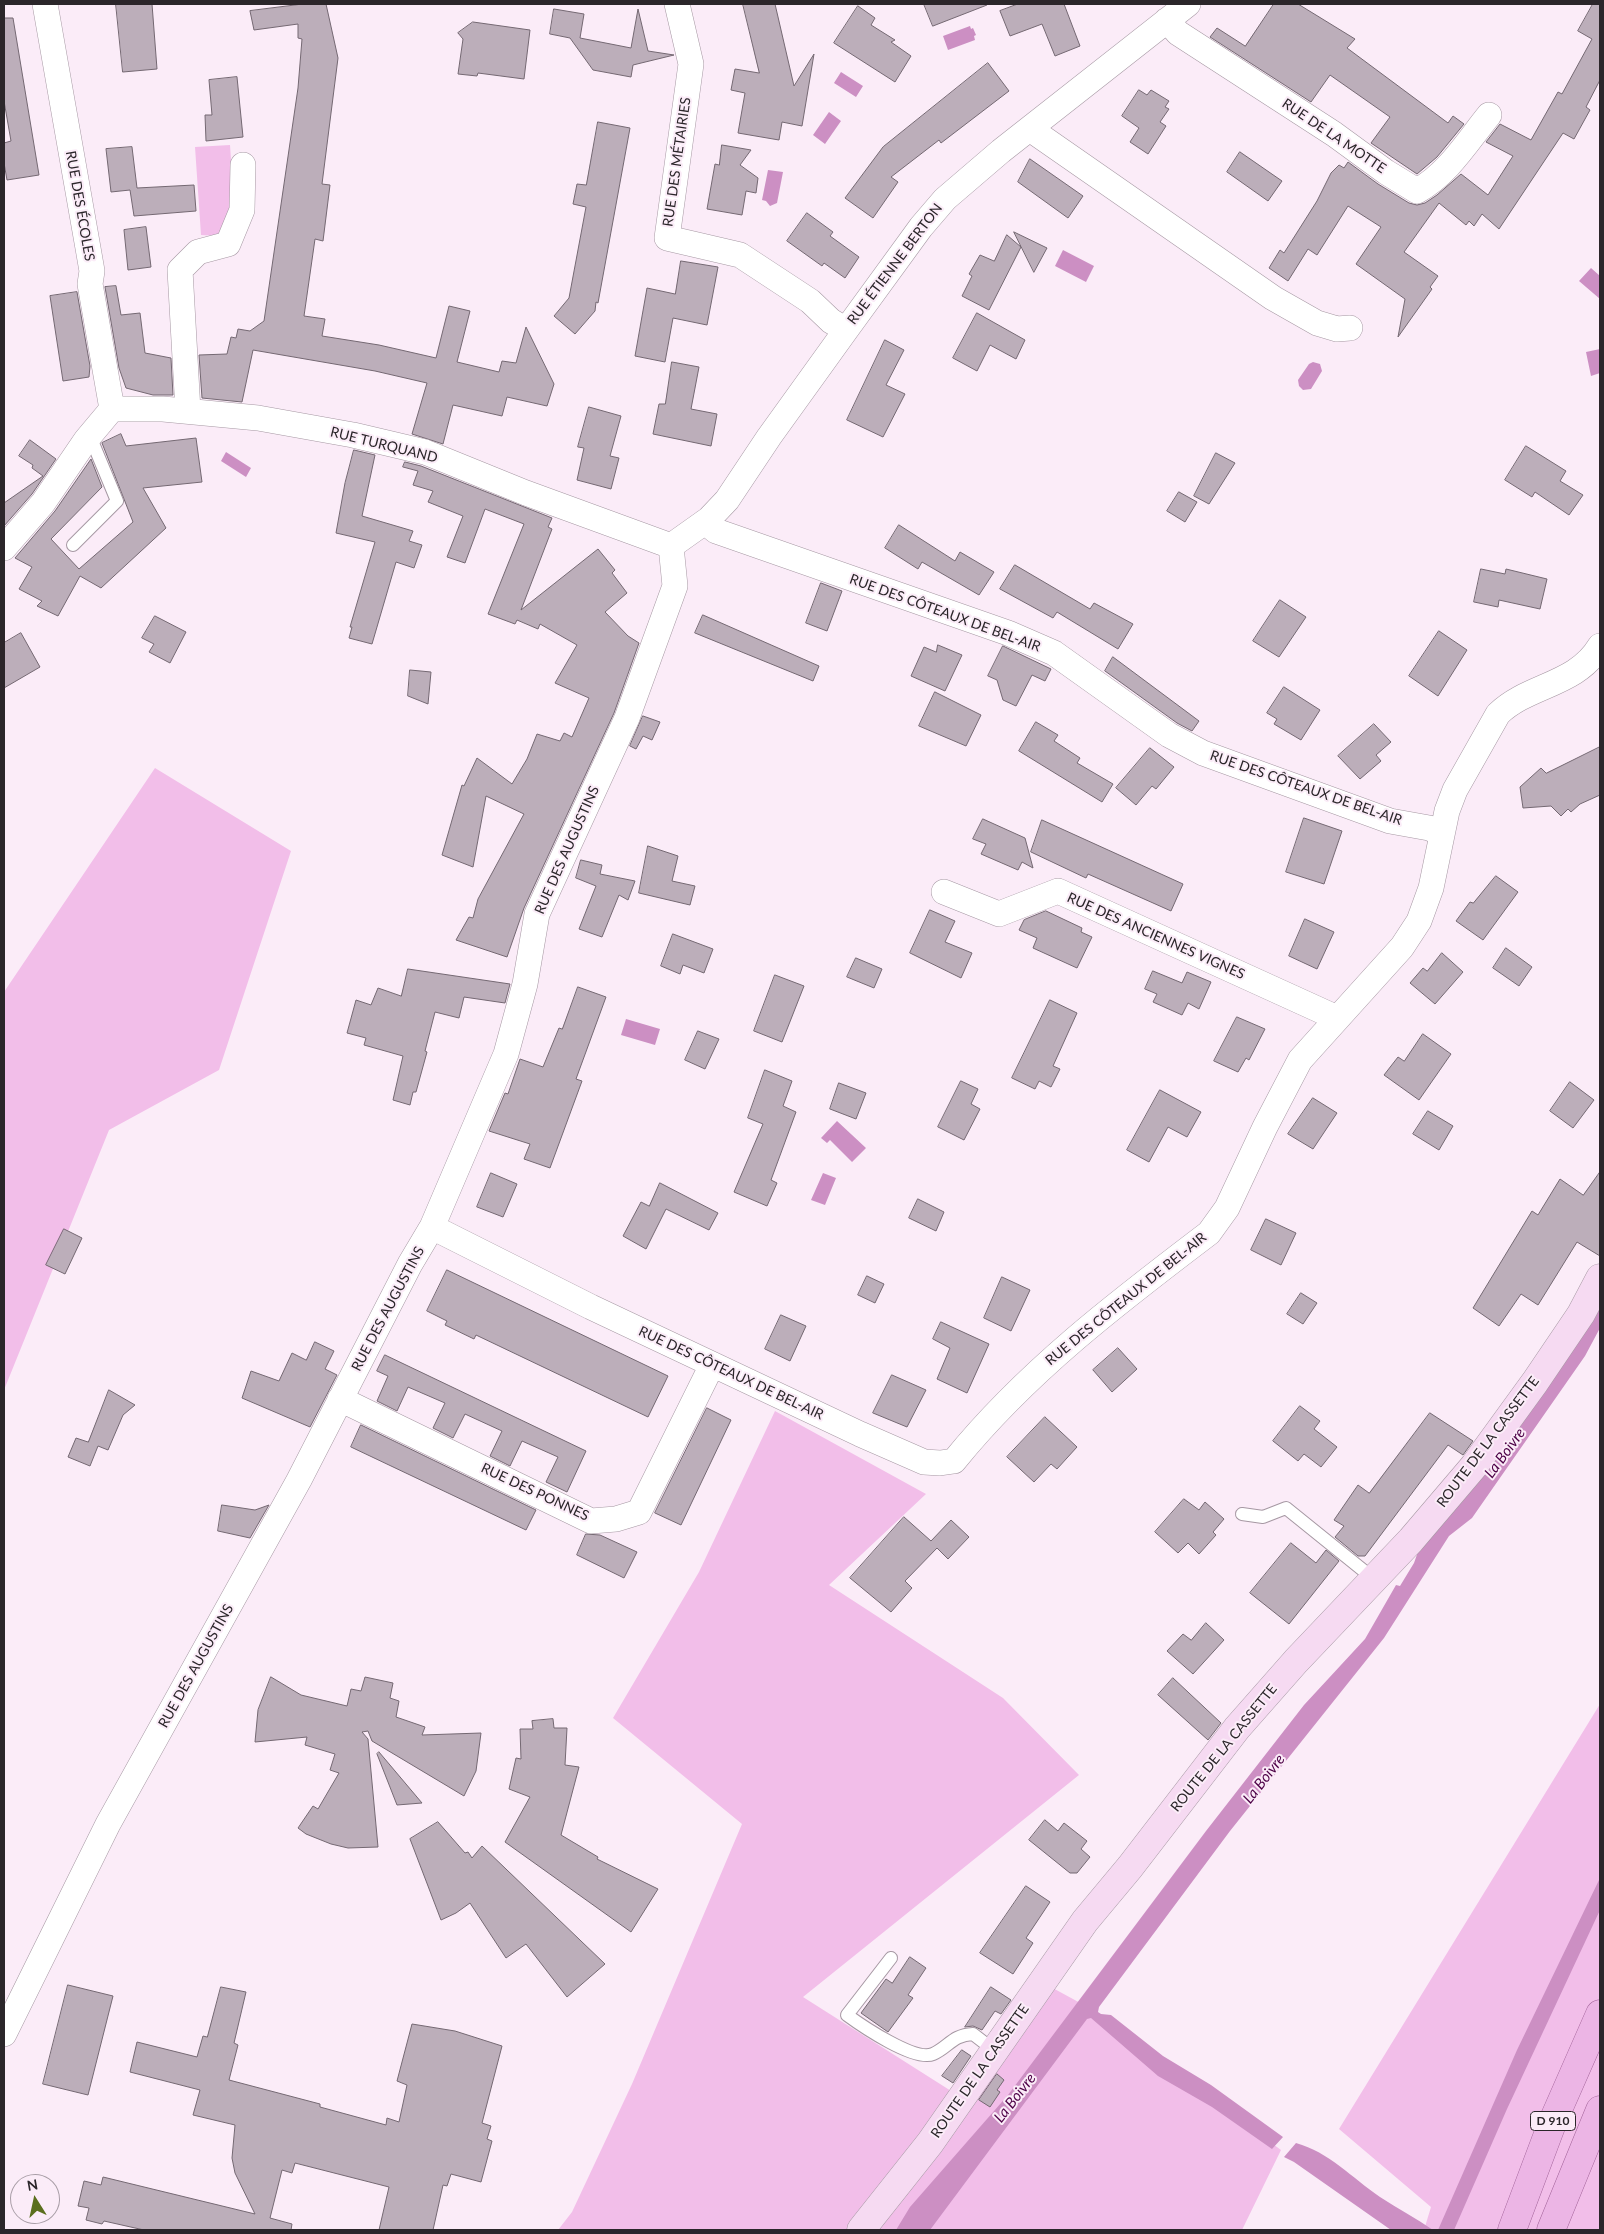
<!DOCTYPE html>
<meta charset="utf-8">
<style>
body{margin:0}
#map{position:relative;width:1604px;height:2234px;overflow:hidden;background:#fbecf8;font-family:Lato,sans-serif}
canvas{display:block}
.frame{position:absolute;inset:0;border:5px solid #2b262a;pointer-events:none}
.north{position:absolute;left:10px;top:2174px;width:50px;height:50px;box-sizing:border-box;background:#fbecf8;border:1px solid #a89da6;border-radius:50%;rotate:350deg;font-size:14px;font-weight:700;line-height:20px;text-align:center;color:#2b262a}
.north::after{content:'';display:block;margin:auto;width:18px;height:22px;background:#5b6f1e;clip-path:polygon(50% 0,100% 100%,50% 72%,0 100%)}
</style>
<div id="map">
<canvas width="1604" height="2234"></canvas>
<div class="frame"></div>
<div class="north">N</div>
</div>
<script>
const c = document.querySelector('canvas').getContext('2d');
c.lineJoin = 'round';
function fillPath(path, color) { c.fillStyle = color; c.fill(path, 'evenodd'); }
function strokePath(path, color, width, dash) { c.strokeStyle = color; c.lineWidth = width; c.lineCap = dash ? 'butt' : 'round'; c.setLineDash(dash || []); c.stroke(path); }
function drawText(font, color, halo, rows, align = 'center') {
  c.font = font + ' Lato,sans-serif'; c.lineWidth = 4; c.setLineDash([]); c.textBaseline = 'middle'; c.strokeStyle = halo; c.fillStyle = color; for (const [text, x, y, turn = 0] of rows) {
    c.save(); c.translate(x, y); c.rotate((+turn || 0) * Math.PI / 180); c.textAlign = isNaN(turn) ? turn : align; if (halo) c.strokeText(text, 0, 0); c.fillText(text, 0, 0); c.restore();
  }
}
fillPath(new Path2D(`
 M230,145L233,190L230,217L219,236L201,235L195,147Z
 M155,768L291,851L219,1070L109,1130L4,1390V992Z
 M775,1411L926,1494L829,1585L1003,1698L1079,1775L803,1997L959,2096L1049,1986L1084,2005L1281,2150L1242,2230H558L572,2212L632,2084L742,1824L613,1718L699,1572Z
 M1600,1704V2230H1424L1431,2207L1339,2129Z`), '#f2bee9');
fillPath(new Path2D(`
 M970,26L971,29L973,28L976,35L974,36L975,40L948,50L943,36Z
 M841,72L863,86L856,97L834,83Z
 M829,112L841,121L825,144L813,135Z
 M768,170L783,172L777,203L770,206L766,201L762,200Z
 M1063,250L1094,266L1086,282L1055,266Z
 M1591,268L1600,276V299L1579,281Z
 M1600,349V373L1591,376L1586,352Z
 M1313,362L1320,364L1322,371L1311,389L1303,390L1299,386L1298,380L1309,364Z
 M226,452L251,468L246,477L221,461Z
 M626,1019L660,1029L655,1045L621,1035Z
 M837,1121L866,1148L852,1162L830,1140L827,1143L821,1138Z
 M823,1173L836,1178L825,1205L811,1200Z
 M1600,1302V1328L1585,1356L1472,1518L1449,1536L1384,1638L1230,1831L1099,2007L1098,2012L1101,2014L1111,2015L1163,2056L1211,2085L1283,2137L1272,2149L1212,2107L1158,2076L1091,2018L1087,2019L930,2230H896L910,2207L1008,2095L1206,1831L1304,1705L1365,1639L1396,1585L1400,1586L1414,1563L1420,1546Z
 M1600,1878V1910L1507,2109L1454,2230H1438L1517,2050Z
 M1296,2143C1329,2152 1352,2178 1380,2197C1398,2209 1416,2218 1433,2230H1391L1294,2162L1284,2157Z`), '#cc8fc3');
const building = new Path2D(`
 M116,4H152L157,69L123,72Z
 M303,4H326L338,58L322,184L330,185L323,241L315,239L304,316L325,319L322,336L379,345L436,358L449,306L470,311L457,362L499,372L502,361L516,363L526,327L554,384L547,406L507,397L502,416L453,405L443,444L412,434L427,383L375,371L253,350L242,402L202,398L199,355L227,354L231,337L236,338L238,329L250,331L264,321L298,88L302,39L298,38V24L254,30L250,11Z
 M743,4H775L794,86L814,54L802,126L782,122L779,140L738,133L745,93L731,90L735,69L759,73Z
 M924,4H987V5L933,26Z
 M1018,4H1064L1080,46L1055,56L1042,24L1010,36L1000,11Z
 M1274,4H1298L1355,39L1347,48L1448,123L1453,116L1464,124L1437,157L1417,174L1371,143L1390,117L1330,75L1311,102L1210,37L1217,28L1245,46Z
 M1593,4H1600V80L1586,107L1590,110L1574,139L1563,133L1499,229L1482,214L1474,226L1469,221L1466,225L1439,203L1404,252L1438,276L1430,287L1432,289L1398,337L1405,299L1356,264L1381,227L1348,206L1317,255L1308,249L1288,281L1269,268L1280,250L1284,253L1317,201L1331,173L1339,165L1344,168L1348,162L1378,184L1409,203L1417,205L1425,203L1437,195L1461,174L1488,195L1513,156L1486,142L1500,124L1531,140L1558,92L1562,94L1592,39L1578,31Z
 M858,6L875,18L871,25L895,40L891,42L911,56L895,82L834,43Z
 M554,9L584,14L580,38L631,48L638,9L648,51L674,55L633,65L631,77L593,70L570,38L550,34Z
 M4,18H13L39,175L7,180L4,163V143L11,141L4,101Z
 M473,22L530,30L524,79L478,73L477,76L458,74L463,39L458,33Z
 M988,63L1009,91L941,143L939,140L891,177L898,182L873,218L845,198L883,147Z
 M237,77L243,137L206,141L205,115H212L209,80Z
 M1139,90L1147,95L1151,90L1169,101L1165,107L1169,109L1160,122L1166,126L1148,154L1130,142L1139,128L1122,116Z
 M598,122L630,128L598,303L596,302L595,311L575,334L554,316L569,298L586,207L573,204L577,184L586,185Z
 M722,145L751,150L740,165L758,178L756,193L746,191L742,215L707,209L715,164L719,165Z
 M132,147L137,188L194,185L196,211L134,216L130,190L111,192L106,149Z
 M1240,152L1282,181L1268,201L1227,172Z
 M1030,159L1083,196L1068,218L1018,182Z
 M807,213L833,232L830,236L859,257L845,278L824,263L822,266L787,241Z
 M146,227L151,267L128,270L124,230Z
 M1014,232L1047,248L1034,272Z
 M1007,235L1021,247L989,310L962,296L972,276L969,274L980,255L994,261Z
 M681,261L718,267L707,325L673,318L665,362L635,356L647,288L675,294Z
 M116,286L121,315L140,313L145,353L171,358L173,395H153L126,388L119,368L105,287Z
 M77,292L90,366L89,377L63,381L50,296Z
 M977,313L1025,340L1016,359L990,345L977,371L953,358Z
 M885,340L904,350L886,385L905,394L883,437L847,420Z
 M672,362L699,367L691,409L717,414L711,446L653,434L659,404H665Z
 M589,407L621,416L610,456L619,458L611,489L577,480L584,448L578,447Z
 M121,434L126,446L196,438L202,482L143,488L166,528L101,588L80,576L58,616L37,606L42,601L19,589L32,567L15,558L55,511L91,459L102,487L51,539L79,569L133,522L102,443Z
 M30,440L56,459L32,494L4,526V503L43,476L32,468L33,465L19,456Z
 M1526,446L1566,471L1560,481L1583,495L1569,515L1535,492L1532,497L1505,480Z
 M354,450L375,455L362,516L413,531L409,541L422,545L414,568L396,562L372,644L349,638L352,627H350L375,542L336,533L345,483Z
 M1216,453L1235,463L1209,504L1194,496Z
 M405,462L421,466L552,518L548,527L552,529L521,610L598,549L615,570L612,573L627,593L605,612L628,636L639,643L614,713L524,908L507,957L456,940L469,917L473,918L478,899L524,814L486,796L473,867L442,855L462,785L464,786L477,758L512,784L527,759L537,734L560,741L564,733L572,737L589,698L555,683L577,645L540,624L538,629L517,620L515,624L488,614L524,524L485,509L465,563L447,557L463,516L428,502L433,491L413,485L418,471L403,467Z
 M1179,492L1197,502L1185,522L1167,511Z
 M899,525L955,561L960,552L994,572L979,595L922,562L918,569L885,548Z
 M1015,565L1090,609L1094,603L1133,624L1118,649L1057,612L1053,618L1000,589Z
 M1481,569L1505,574L1506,569L1547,579L1540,609L1499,600L1498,607L1474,602Z
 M821,583L842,591L827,631L806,623Z
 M1280,600L1306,617L1279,657L1253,641Z
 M703,615L819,666L813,681L695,633Z
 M155,616L186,632L170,663L149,652L154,644L142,638Z
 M1439,631L1467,650L1438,696L1409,676Z
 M21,633L40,667L4,688V643Z
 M938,645L962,655L945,691L911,676L924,647L936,652Z
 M1003,646L1051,669L1045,681L1032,675L1016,706L1003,700L997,680L988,676Z
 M1113,657L1199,721L1192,731L1177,723L1105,671Z
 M410,670L431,672L428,704L408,696Z
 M1284,687L1320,710L1301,740L1274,724L1277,719L1267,713Z
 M935,692L981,715L966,746L919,726Z
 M643,716L660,722L652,740L643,736L636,749L630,746Z
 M1036,722L1058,735L1054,741L1080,758L1077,763L1113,784L1102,802L1019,751Z
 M1374,724L1391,742L1376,755L1381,761L1360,779L1338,756Z
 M1600,747V795L1580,804L1571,812L1568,809L1561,816L1551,806L1523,808L1520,787L1541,768L1546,773Z
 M1150,748L1174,767L1156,789L1152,786L1136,805L1116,788Z
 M1304,818L1342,831L1324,884L1286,872Z
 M983,819L1025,838L1033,868L1022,862L1018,870L981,854L986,844L973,839Z
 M1042,820L1183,884L1171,911L1088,874L1086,878L1031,852Z
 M648,846L678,856L672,881L695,886L690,905L639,893Z
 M581,860L602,865L600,874L635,881L628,900L619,895L602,937L579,929L596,886L576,878Z
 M1496,876L1518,892L1483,940L1456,921L1470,902L1473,903Z
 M930,910L955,921L945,942L972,953L961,978L910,953Z
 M1046,911L1082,928L1081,932L1092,937L1077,968L1033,948L1037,938L1019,930L1024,920Z
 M1305,919L1334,932L1317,969L1289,956Z
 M673,934L713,949L704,973L683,965L680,974L661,966Z
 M1506,948L1532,967L1519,986L1493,968Z
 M1442,953L1463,972L1435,1004L1410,983L1423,968L1427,971Z
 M856,958L882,969L874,988L847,977Z
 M408,969L510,984L505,1003L464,997L459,1018L435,1012L425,1051L427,1052L416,1092H413L410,1105L393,1100L403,1056L364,1045L366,1038L347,1033L356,1000L371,1005L378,988L401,996Z
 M1153,971L1182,983L1187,972L1211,982L1199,1009L1188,1003L1182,1015L1153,1002L1157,994L1145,989Z
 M775,975L804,986L782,1042L754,1031Z
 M578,987L606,997L576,1079L582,1081L550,1168L524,1159L530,1144L489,1131L505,1093L508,1094L520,1059L543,1067L559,1028L562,1029Z
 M1050,1000L1077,1013L1053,1066L1060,1069L1051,1087L1039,1081L1035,1089L1012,1078Z
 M1237,1017L1265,1029L1249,1060L1246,1058L1238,1072L1214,1061Z
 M698,1031L719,1039L705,1069L685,1060Z
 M1423,1034L1451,1054L1419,1100L1384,1075L1398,1057L1404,1061Z
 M765,1070L792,1081L783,1106L796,1112L771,1180L777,1183L767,1206L734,1192L763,1124L748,1118Z
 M961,1081L978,1089L971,1104L980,1109L964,1140L938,1127Z
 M1570,1082L1594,1100L1573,1128L1550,1111Z
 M839,1083L866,1093L856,1119L830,1109Z
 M1160,1090L1201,1112L1187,1137L1168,1127L1149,1162L1127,1150Z
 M1313,1098L1337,1113L1313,1149L1288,1134Z
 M1428,1111L1453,1126L1439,1150L1413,1134Z
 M1600,1172V1256L1577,1242L1538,1305L1521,1294L1499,1326L1473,1308L1532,1211L1538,1215L1560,1179L1583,1195Z
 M491,1173L517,1184L503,1217L477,1207Z
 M660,1183L718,1213L709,1230L666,1209L646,1249L623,1236L641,1202L649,1206Z
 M918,1199L944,1212L936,1231L909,1218Z
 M1266,1219L1296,1233L1281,1265L1251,1250Z
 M64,1229L82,1238L65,1274L46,1265Z
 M447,1270L668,1376L648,1417L476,1335L474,1339L445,1325L447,1321L427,1311Z
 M867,1276L884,1284L875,1303L858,1295Z
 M1002,1277L1030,1290L1011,1331L984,1318Z
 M1301,1293L1317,1303L1303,1324L1287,1314Z
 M781,1315L806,1326L790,1361L765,1349Z
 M941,1322L989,1344L967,1393L937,1379L950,1348L933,1339Z
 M315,1342L334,1351L325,1369L337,1375L310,1427L242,1398L251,1371L279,1381L292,1353L306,1360Z
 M1118,1348L1137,1369L1112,1392L1093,1370Z
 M385,1355L586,1451L567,1492L546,1482L558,1457L522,1441L510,1466L490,1456L502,1431L465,1414L453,1438L433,1428L445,1403L408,1387L397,1411L377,1401L388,1376L377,1371Z
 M892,1375L926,1390L907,1427L873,1413Z
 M109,1390L135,1405L123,1415L108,1450L98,1446L90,1466L68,1457L76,1438L88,1442Z
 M1300,1406L1320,1421L1314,1429L1337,1447L1321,1467L1304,1454L1298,1461L1273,1441Z
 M707,1408L731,1420L681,1525L655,1513Z
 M1430,1413L1473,1441L1463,1455L1448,1445L1365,1556H1358L1335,1537L1344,1526L1334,1520L1358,1485L1369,1493Z
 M1045,1417L1077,1447L1057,1469L1051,1464L1034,1482L1007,1457Z
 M361,1425L536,1510L526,1530L351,1447Z
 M1184,1499L1199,1510L1205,1502L1224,1519L1213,1532L1216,1535L1199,1554L1188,1543L1178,1553L1155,1532Z
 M222,1505L255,1510L269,1505L250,1538L218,1531Z
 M904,1517L931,1541L951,1520L969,1537L948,1559L937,1548L905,1581L912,1588L891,1612L850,1578Z
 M586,1534L600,1535L637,1552L624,1578L577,1555Z
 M1291,1543L1316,1563L1326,1550L1339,1561L1289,1624L1250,1593Z
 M1206,1623L1224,1640L1193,1674L1167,1651L1183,1634L1191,1640Z
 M271,1677L301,1695L347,1706L351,1689L361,1691L365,1677L393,1683L390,1698L399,1701L396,1717L425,1727L422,1735L481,1733L476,1771L464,1796L372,1741L368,1731L362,1732L368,1739L378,1847L348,1848L331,1844L306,1834L298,1828L313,1806L318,1809L339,1773L330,1770L335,1754L305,1745L307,1737L255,1742L258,1710Z
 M1173,1678L1221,1723L1208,1740L1158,1695Z
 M553,1719L554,1728H567L565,1765L579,1767L561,1835L598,1857L597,1859L658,1889L631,1932L505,1842L530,1797L509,1789L516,1758L521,1759L520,1729H533L532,1721Z
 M379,1752L422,1803L397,1805L377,1754Z
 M1045,1820L1058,1831L1064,1823L1087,1841L1081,1849L1090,1857L1077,1873H1070L1029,1840Z
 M438,1822L465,1853L468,1852L472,1858L482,1846L605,1964L567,1997L526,1944L506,1958L470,1903L456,1913L441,1920L410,1839Z
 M1026,1886L1050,1902L1026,1938L1033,1943L1013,1974L980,1953Z
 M910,1957L926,1968L908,1995L913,1998L888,2032L861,2013L886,1979L892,1983Z
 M68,1985L113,1996L88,2095L43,2084Z
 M221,1987L246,1992L234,2043L238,2045L229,2080L320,2104V2107L386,2125L387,2118L399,2122L407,2085L397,2081L412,2024L455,2031L502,2046L482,2123L491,2126L487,2139L492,2141L481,2182L451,2174L447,2186L443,2185L433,2230H379L389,2187L295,2163L292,2173L282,2170L270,2218L292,2224L291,2230H144L104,2221L102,2224L86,2220L89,2208L78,2206L84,2181L101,2185L103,2177L255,2214L235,2173L232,2158L235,2125L193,2115L200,2090L130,2072L137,2042L197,2057L203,2036L207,2037Z
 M991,1987L1011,2000L1001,2014L995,2011L982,2030L973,2026L965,2027Z
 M962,2050L971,2056L953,2083L942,2076Z
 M997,2074L1004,2080L997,2090L1000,2092L990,2107L979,2100Z`);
fillPath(building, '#bcaeba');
strokePath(building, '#746872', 1);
const lane = new Path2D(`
 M73,545L117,501L90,436
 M1242,1514L1263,1517L1286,1508L1374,1579
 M891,1958L847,2015C862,2026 915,2062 933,2054C949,2047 952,2035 973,2034L995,2051`);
const street = new Path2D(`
 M45,4L88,248L92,271L90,284L112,409
 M677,4L691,64L667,238L740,255L810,301L831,321L846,330
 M1167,20L1178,33L1334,134L1386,172L1417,191C1448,174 1467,142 1489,115
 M1030,129L1273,298L1317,323L1337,329L1350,328
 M112,409H163L258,418L353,435L425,452L526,493L671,546
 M188,411L180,270L198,252L228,244L242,210L243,165
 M705,522L716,531L1008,633L1054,653L1169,735L1203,753L1390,821L1429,828L1441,833
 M671,546L709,519L727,500L769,437L846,330L921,227L945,199L1001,151L1188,4
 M4,548L43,503L86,440L112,409
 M944,892L999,914L1058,891L1337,1018
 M432,1227L591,1307L860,1434L924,1462L940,1463L954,1461C1026,1372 1118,1302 1209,1233L1227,1208L1265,1127L1300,1060L1402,947L1419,921L1431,888L1447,811L1455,790L1498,714C1529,684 1576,686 1600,646
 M340,1399L591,1521L616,1519L639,1512L712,1365
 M4,2034L108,1824L299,1480L410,1264L432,1227L506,1054L525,984L537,914L627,718L675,586L671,546`);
const secondary = new Path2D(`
 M861,2230L930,2143L1085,1921L1130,1867L1237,1728L1296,1661L1411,1540L1474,1466L1535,1382L1581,1314L1600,1278`);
const primary = new Path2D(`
 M1512,2230L1553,2121L1600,2014
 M1551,2230L1600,2110`);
strokePath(lane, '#a698a3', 14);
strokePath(street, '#a698a3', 26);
strokePath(secondary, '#a698a3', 29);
strokePath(primary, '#a16298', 29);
strokePath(lane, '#fff', 12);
strokePath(street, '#fff', 25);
strokePath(secondary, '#f6daf2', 28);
strokePath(primary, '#ecb5e5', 28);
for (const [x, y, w] of [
 [1553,2121,45]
]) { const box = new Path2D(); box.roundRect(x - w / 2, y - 9.5, w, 19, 4); c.fillStyle = '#fbecf8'; c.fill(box); strokePath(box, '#2b262a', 1); }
drawText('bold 12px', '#2b262a', null, [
 ["D 910",1553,2121]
]);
drawText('14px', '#2b262a', '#fbecf8', [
 ["RUE DE LA MOTTE",1334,136,34],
 ["RUE DES MÉTAIRIES",677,162,-82],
 ["RUE DES ÉCOLES",80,206,80],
 ["RUE ÉTIENNE BERTON",895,264,-53],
 ["RUE TURQUAND",384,445,14],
 ["RUE DES CÔTEAUX DE BEL-AIR",945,613,20],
 ["RUE DES CÔTEAUX DE BEL-AIR",1306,788,19],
 ["RUE DES AUGUSTINS",567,850,-66],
 ["RUE DES ANCIENNES VIGNES",1156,936,24],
 ["RUE DES CÔTEAUX DE BEL-AIR",1126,1299,-39],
 ["RUE DES AUGUSTINS",388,1309,-62],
 ["RUE DES CÔTEAUX DE BEL-AIR",731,1373,25],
 ["ROUTE DE LA CASSETTE",1488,1442,-53],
 ["RUE DES PONNES",535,1492,25],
 ["RUE DES AUGUSTINS",196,1666,-61],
 ["ROUTE DE LA CASSETTE",1224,1748,-51],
 ["ROUTE DE LA CASSETTE",980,2071,-55]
]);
drawText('italic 15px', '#4c0046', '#fbecf8', [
 ["La Boivre",1505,1453,-54],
 ["La Boivre",1264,1779,-52],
 ["La Boivre",1015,2098,-52]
]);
</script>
